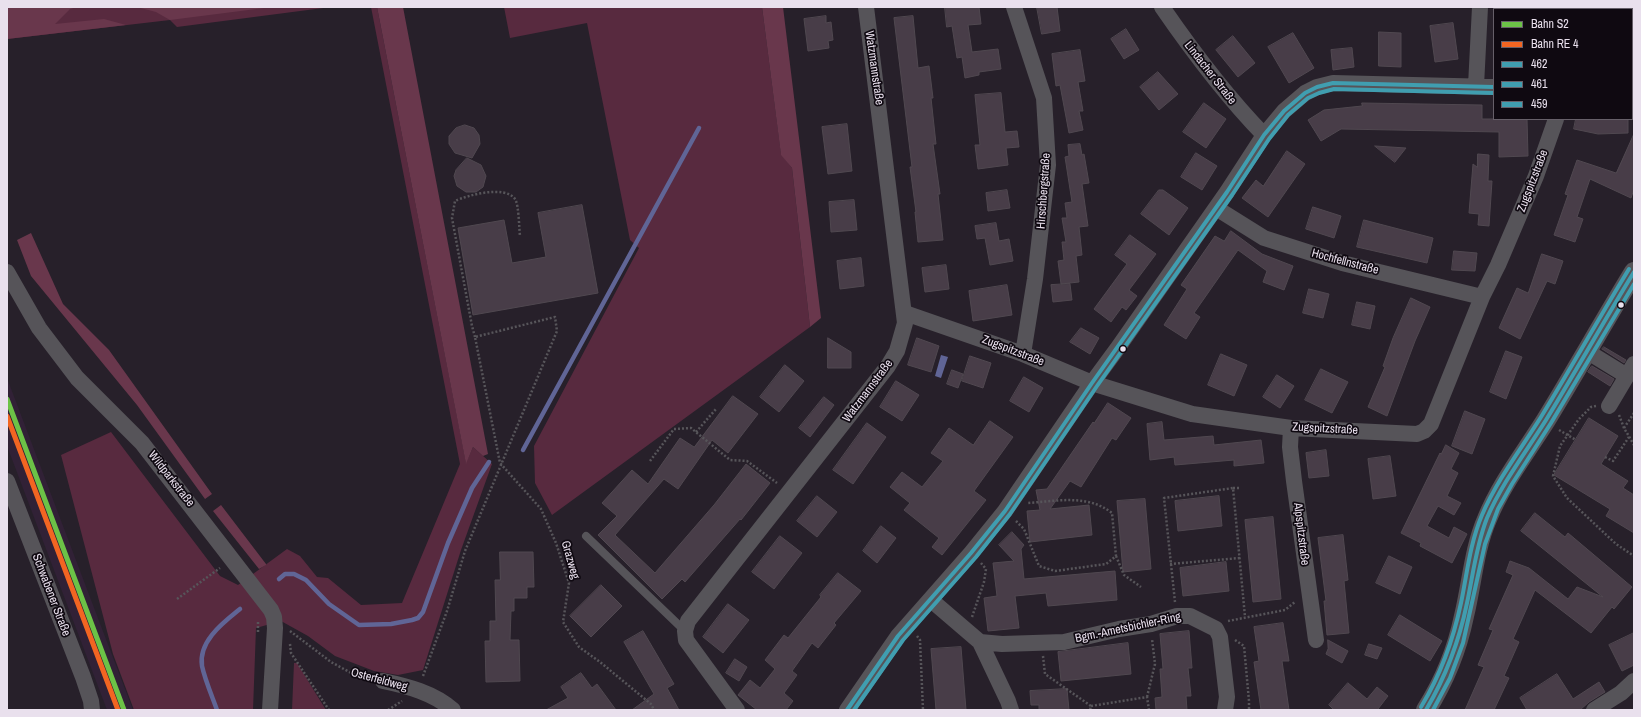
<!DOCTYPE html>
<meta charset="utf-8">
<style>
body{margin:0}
#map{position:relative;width:1641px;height:717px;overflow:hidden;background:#27202a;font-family:"Archivo Narrow",sans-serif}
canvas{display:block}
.frame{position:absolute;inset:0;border:8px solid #e9e0ed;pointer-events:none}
.legend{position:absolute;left:1493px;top:8px;width:140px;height:112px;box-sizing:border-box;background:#0f0911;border:1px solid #665f69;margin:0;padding:5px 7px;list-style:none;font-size:12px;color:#e9e0ed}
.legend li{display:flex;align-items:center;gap:8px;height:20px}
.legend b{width:20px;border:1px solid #665f69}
</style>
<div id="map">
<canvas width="1641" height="717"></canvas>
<div class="frame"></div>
<ul class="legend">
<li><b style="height:5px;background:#6cc247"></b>Bahn S2</li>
<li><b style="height:5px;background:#f26522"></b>Bahn RE 4</li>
<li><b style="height:5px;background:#409eb0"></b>462</li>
<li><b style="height:5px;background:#409eb0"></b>461</li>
<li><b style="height:5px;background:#409eb0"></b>459</li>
</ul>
</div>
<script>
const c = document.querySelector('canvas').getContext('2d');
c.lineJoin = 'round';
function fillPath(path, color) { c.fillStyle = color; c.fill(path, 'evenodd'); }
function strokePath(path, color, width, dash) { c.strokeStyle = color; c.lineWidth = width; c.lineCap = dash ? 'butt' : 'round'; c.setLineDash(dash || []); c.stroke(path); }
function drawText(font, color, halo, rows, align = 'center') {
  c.font = font + ' "Archivo Narrow",sans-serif'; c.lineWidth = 3.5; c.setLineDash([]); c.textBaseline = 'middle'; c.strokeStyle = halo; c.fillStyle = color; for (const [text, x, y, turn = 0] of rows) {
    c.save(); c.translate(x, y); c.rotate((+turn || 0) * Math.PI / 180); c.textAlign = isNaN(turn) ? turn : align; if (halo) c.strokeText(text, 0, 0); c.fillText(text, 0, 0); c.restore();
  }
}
fillPath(new Path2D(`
 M7,378L96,613L133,710H107L7,446Z`), '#312136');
fillPath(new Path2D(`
 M7,7H331L177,27L170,20L7,39Z
 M371,7H377L466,463L473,447L492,464L461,550L423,670L398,675L374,671L335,656L308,636L281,621L256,628L253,710H134L113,654L61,455L111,432L220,576L238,585L287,549L300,556L317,577L328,578L361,605L402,603L460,464Z
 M504,7H762L781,154L792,168L810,327L552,515L535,483L534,446L639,248L630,240L587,23L510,38Z
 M294,663H297L326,710H292Z`), '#582a3f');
fillPath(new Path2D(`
 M7,7H77L70,9L55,24L104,19L126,25L7,39Z
 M137,7H272L170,20L156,12Z
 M377,7H403L488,454L483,456L473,447L466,464Z
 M762,7H783L821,318L810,327L792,168L781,155Z
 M31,233L63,304L109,350L212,494L205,499L137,405L31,276L17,240Z
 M221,505L266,564V565L259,569L213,511Z`), '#69374c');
fillPath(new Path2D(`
 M941,355L948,357L941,378L935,376Z`), '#606596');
strokePath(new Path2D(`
 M523,450L699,128
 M279,579L285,574H294L306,580L329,604L359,625L391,624L412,620L418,618L423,612L448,543L472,488L489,462
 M217,710C212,696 205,680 202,666C198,641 224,622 240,609`), '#606596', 4.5);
const building = new Path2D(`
 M945,7H979L981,24L968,25L972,52L998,49L1001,69L979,72V75L965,78L962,57L957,58L952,26L947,27Z
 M1037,7H1057L1060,31L1042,34Z
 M826,16V23L831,22L833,40L828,41L829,48L808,51L804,19Z
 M913,16L918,68L929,66L933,98H931L936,144H933L940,194H938L943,240L918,242L915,212H916L910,167H912L894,18Z
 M1453,23L1458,59L1435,62L1430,26Z
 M1126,29L1139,50L1124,59L1111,39Z
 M1379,32L1401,33V67L1379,66Z
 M1293,33L1314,68L1289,83L1268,47Z
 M1233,36L1255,63L1238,77L1216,50Z
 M1352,48L1354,67L1333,70L1331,50Z
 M1080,50L1085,81L1078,82L1083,111H1079L1083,130L1069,133L1060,85L1056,86L1052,54Z
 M1158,72L1178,94L1159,110L1140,87Z
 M1001,93L1005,132L1017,131L1019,147L1006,148L1008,165L978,169L975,145H980L975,95Z
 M1204,103L1226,119L1206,148L1183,132Z
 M1362,103L1482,105V119H1527L1528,156L1499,157V132L1341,129L1321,141L1308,120L1324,110L1362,106Z
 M1576,119H1628V133L1598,134L1574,129Z
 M847,124L852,171L828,174L822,127Z
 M465,125L474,128L479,135L480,144L472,158L455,153L449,144V136L456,128Z
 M1634,134V189L1631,198L1590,179L1577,217L1583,219L1575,242L1554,235L1568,195L1565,194L1577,160L1616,173Z
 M1080,144L1082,155L1084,154L1089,183L1082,184L1088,226L1079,227L1082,255L1076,256L1079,282L1061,284L1058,261L1064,260L1062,242H1066L1062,218H1067L1065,203L1072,202L1065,157L1069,156L1068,145Z
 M1375,146L1406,148L1395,162Z
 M1287,151L1305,164L1268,217L1242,198L1256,180L1263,186Z
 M1196,153L1217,166L1202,190L1181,177Z
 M1478,154L1489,155L1488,181H1492L1489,226L1478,225L1479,214L1469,213L1473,164L1477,167Z
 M467,158L481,165L486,176L483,187L476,192H466L457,186L454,176L456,170Z
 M1007,190L1010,208L988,211L986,193Z
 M1159,190H1163L1188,208L1169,235L1141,214Z
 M854,200L857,230L831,232L829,202Z
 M582,205L598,293L473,315L458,228L504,220L512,263L546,257L538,213Z
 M1313,207L1341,216L1334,238L1306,229Z
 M1364,220L1433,238L1427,263L1357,247Z
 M996,223L999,241L1009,239L1013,261L990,265L985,238L977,239L975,226Z
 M1231,231L1262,254L1293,266L1284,290L1263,282L1267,271L1238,250L1194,313L1200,317L1186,339L1164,325L1187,289L1181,285L1215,236L1224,241Z
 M1130,235L1156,254L1129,290L1137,296L1126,310L1122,307L1111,322L1094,309L1127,264L1115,255Z
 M1454,251L1477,253L1475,271L1452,270Z
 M1542,254L1563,261L1555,284L1547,281L1520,339L1499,328L1517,288L1528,293Z
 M861,258L864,286L840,289L837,261Z
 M946,265L949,289L925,292L922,268Z
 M1070,284L1072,300L1053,302L1051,285Z
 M1007,285L1012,315L973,321L969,291Z
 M1309,289L1329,294L1323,318L1303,313Z
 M1411,298L1430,307L1415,341L1387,416L1368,407L1385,367L1383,366L1393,338Z
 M1357,302L1375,306L1370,329L1352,325Z
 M1081,328L1099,338L1090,354L1070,342Z
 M828,338L851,352V368H828Z
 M917,338L939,346L931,372L908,365Z
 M1604,347L1626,360L1624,363L1602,349Z
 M1506,351L1522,357L1506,399L1490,392Z
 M1221,354L1247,365L1234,396L1208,385Z
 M970,356L991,363L983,388L962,381Z
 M785,365L804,381L779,412L760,397Z
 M1592,366L1614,379L1610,386L1588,372Z
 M1321,369L1348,382L1332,413L1305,400Z
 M952,370L963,374L958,388L947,384Z
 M1277,375L1294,386L1280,408L1263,397Z
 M1024,377L1043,388L1029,412L1010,401Z
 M896,381L919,395L902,421L880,407Z
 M733,396L758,414L728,453L712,440L678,489L664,479L615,535L655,573L714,505L746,464L770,483L741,520L740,519L685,582L682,579L662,599L598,535L617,516L602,503L632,470L648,484L680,438L694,447Z
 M824,397L834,405L810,437L799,428Z
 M1108,403L1131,418L1116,440L1112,438L1081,487L1070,481L1050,509L1089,505L1092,535L1030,542L1027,511L1040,510L1036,490L1047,489L1093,422L1094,423Z
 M1465,411L1485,419L1472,454L1452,446Z
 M1589,418L1618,436L1601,464L1628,481L1623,488L1634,495V533L1606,516L1610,509L1554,475Z
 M990,421L1013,437L974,491L986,500L942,555L932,547L939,538L904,510L910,503L890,487L902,472L922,487L943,461L931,453L949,428L973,445Z
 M1162,422L1164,440L1213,436L1214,445L1261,440L1264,463L1234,466V460L1175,465L1174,457L1150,460L1147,424Z
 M867,423L886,437L853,484L833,470Z
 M1446,445L1459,453L1451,469L1458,473L1447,496L1461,503L1454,515L1438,506L1427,526L1449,538L1454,527L1467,534L1452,563L1420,546L1421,543L1401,533L1440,453L1441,454Z
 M1326,450L1329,476L1309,478L1306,453Z
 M1390,456L1396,496L1373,499L1368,459Z
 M817,496L837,512L817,537L797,521Z
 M1219,496L1222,526L1178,531L1175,501Z
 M1145,499L1151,569L1123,572L1117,501Z
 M1535,513L1565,537L1568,533L1632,587L1614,609L1612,607L1591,633L1535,590L1513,639L1519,642L1504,676L1509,678L1494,710H1465L1484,667L1478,665L1493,630L1489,629L1513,575L1506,572L1510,561L1529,568L1568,599L1577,587L1603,597L1521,531Z
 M1273,517L1281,599L1253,602L1245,520Z
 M881,526L896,538L877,563L863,551Z
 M1012,532L1024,545L1021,549L1024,579L1115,571L1117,600L1048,606L1046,593L1015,596L1019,628L988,631L984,598L997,596L993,563L1014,561L999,545Z
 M1343,535L1348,580L1344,581L1349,633L1327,635L1324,601H1326L1318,538Z
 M780,536L802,553L774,589L752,572Z
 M500,552H533L534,587H527V598H514V611H511L510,640H519L520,681L486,682L485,641H490V621H496L495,580H500Z
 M1389,556L1412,567L1400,594L1376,583Z
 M1226,562L1229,591L1183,596L1180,568Z
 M838,573L861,591L834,623L836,625L818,648L812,643L792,671L797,675L784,693L793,701L786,710H757L738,695L750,680L760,688L775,669L765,660L784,635L788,638L821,597L820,595Z
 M601,585L622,606L591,637L570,616Z
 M728,604L749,620L723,653L703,637Z
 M1400,615L1442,641L1430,661L1388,635Z
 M1283,623L1289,661H1282L1289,710H1261L1254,662L1259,661L1254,627Z
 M643,631L674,684L667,688L679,710H632L654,694L624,642Z
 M1189,631L1192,668H1188L1191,696H1186L1187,710H1156L1155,698L1162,697L1160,669H1163L1160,634Z
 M1634,633V665L1622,671L1609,645Z
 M1328,640L1348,651L1342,663L1326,654L1328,649Z
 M1128,643L1131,674L1061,681L1058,652Z
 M1369,644L1382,648L1377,659L1365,655Z
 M961,647L966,710H936L931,649Z
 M735,659L747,667L739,681L726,673Z
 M581,673L592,688L597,684L616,710H546L568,698L561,687Z
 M1557,674L1573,699L1599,682L1605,692L1589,702L1580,710H1527L1520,698Z
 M1348,683L1367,699L1377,687L1388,696L1378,709L1379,710H1334L1329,705Z
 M1067,689L1069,710H1039V705H1031L1030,691Z`);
fillPath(building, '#483d48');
strokePath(building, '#504850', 1);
strokePath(new Path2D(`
 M475,337L472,326L452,218L455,201C468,195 505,185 515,199C519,205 519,228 520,236
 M1596,406L1591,407L1579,419L1560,446L1553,476L1567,498L1616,544L1634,556
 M1619,415L1624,428L1634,445
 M1624,428L1634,413
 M1559,430L1576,440
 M696,432L716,409
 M1605,457L1613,461L1629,437
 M650,461L674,429L691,428L730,460L747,461L777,483
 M1233,488H1240
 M1016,521L1024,529L1039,566L1055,571L1106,564L1116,556L1112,513C1088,494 1057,501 1028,503
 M1116,556L1124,575L1141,587
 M1170,564L1240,558
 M177,599L220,568
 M1175,602L1164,498L1233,488L1245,617
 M972,617L984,582L986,569L981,563
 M1228,621L1285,610L1295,602
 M258,622V633
 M290,631L331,662L353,674L369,678
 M917,636L920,640L923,710
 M1235,640L1244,646L1249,701V710
 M290,644L291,653L329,710
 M1043,656L1045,674L1091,706L1090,710
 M423,676L447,611L465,551L557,331L555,317L475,337L500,463L541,509L556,543L569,583L563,622L579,647L600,662L651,704L654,710
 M1147,697L1155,664L1152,639
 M1091,706L1147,697L1149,710
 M388,710L402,701`), '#57555a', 2.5, [2, 2]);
strokePath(new Path2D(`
 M586,536L685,631`), '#565459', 8);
strokePath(new Path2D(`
 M1014,7L1044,98L1048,165L1035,279L1023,354
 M1162,7C1193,52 1226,96 1264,135
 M1597,9V7
 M1476,86L1480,7
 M1632,88H1634
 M1216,208L1264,238L1342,263L1482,297
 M7,272L39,328L77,378L142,443L271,610L274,617L275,628L270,710
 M905,313L1023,354L1092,383L1192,414L1291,428L1417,434L1424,431L1431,424L1482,297L1498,265L1536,176L1556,119
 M1588,352L1627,376
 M1609,406L1634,364
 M1291,428L1290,447L1294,481L1316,640
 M7,481L83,677L91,701L92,710
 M931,600L980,642L1008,701L1011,710
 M980,642L1002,644L1064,642L1119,629L1151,624L1177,616H1190L1216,629L1220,637L1227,697L1225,710
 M383,681C407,686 434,693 453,710
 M737,710L686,640L685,631L688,621L888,366L897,351L905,323L866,7
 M847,710L898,636L971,553L1005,511L1092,383L1117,349L1227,192L1264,135L1284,111L1305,93L1317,87L1333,83L1494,87
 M1594,710L1621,693L1634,681`), '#565459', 16);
strokePath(new Path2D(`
 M1426,710C1445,680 1457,650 1464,616C1472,583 1474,549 1487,519C1501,484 1526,452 1546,420C1576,371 1604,321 1634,272`), '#565459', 20);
strokePath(new Path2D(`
 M847,710L898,636L971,553L1005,511L1092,383L1227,192L1264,135L1284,111L1305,93L1317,87L1333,83L1494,87
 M1426,710C1446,676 1459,642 1467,603C1473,575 1476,546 1487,518C1502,483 1526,452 1546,420C1576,371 1604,321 1634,272`), '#409eb0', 4);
strokePath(new Path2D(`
 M854,710L903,640L976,557L1010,514L1097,386L1232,195L1269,139L1288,115L1308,98L1319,93L1334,89L1494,93
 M1433,710L1450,678L1463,643L1485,544L1498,509L1512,484L1551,423L1634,284`), '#409eb0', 4);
strokePath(new Path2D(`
 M1421,707C1441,674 1453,641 1461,603C1467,574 1470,543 1482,515C1497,480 1521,449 1541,417C1571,368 1599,318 1629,269`), '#409eb0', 4);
strokePath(new Path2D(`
 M7,399L124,710`), '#6cc247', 5);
strokePath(new Path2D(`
 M7,416L118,710`), '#f26522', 5);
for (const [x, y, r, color] of [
 [1621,305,3.5,"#e9e0ed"],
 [1123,349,3.5,"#e9e0ed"]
]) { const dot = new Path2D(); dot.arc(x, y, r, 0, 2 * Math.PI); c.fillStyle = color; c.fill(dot); strokePath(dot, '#0f0911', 1.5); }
drawText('12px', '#e9e0ed', '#0f0911', [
 ["Watzmannstraße",874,68,82],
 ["Lindacher Straße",1210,73,52],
 ["Zugspitzstraße",1533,181,-69],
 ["Hirschbergstraße",1044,191,-86],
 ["Hochfellnstraße",1345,262,15],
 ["Zugspitzstraße",1013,351,21],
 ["Watzmannstraße",868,391,-53],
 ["Zugspitzstraße",1325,429,3],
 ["Wildparkstraße",171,479,52],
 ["Alpspitzstraße",1301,534,83],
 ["Grazweg",570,560,74],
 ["Schwabener Straße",51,595,69],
 ["Bgm.-Ametsbichler-Ring",1128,628,-12],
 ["Osterfeldweg",379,680,15]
]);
</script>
